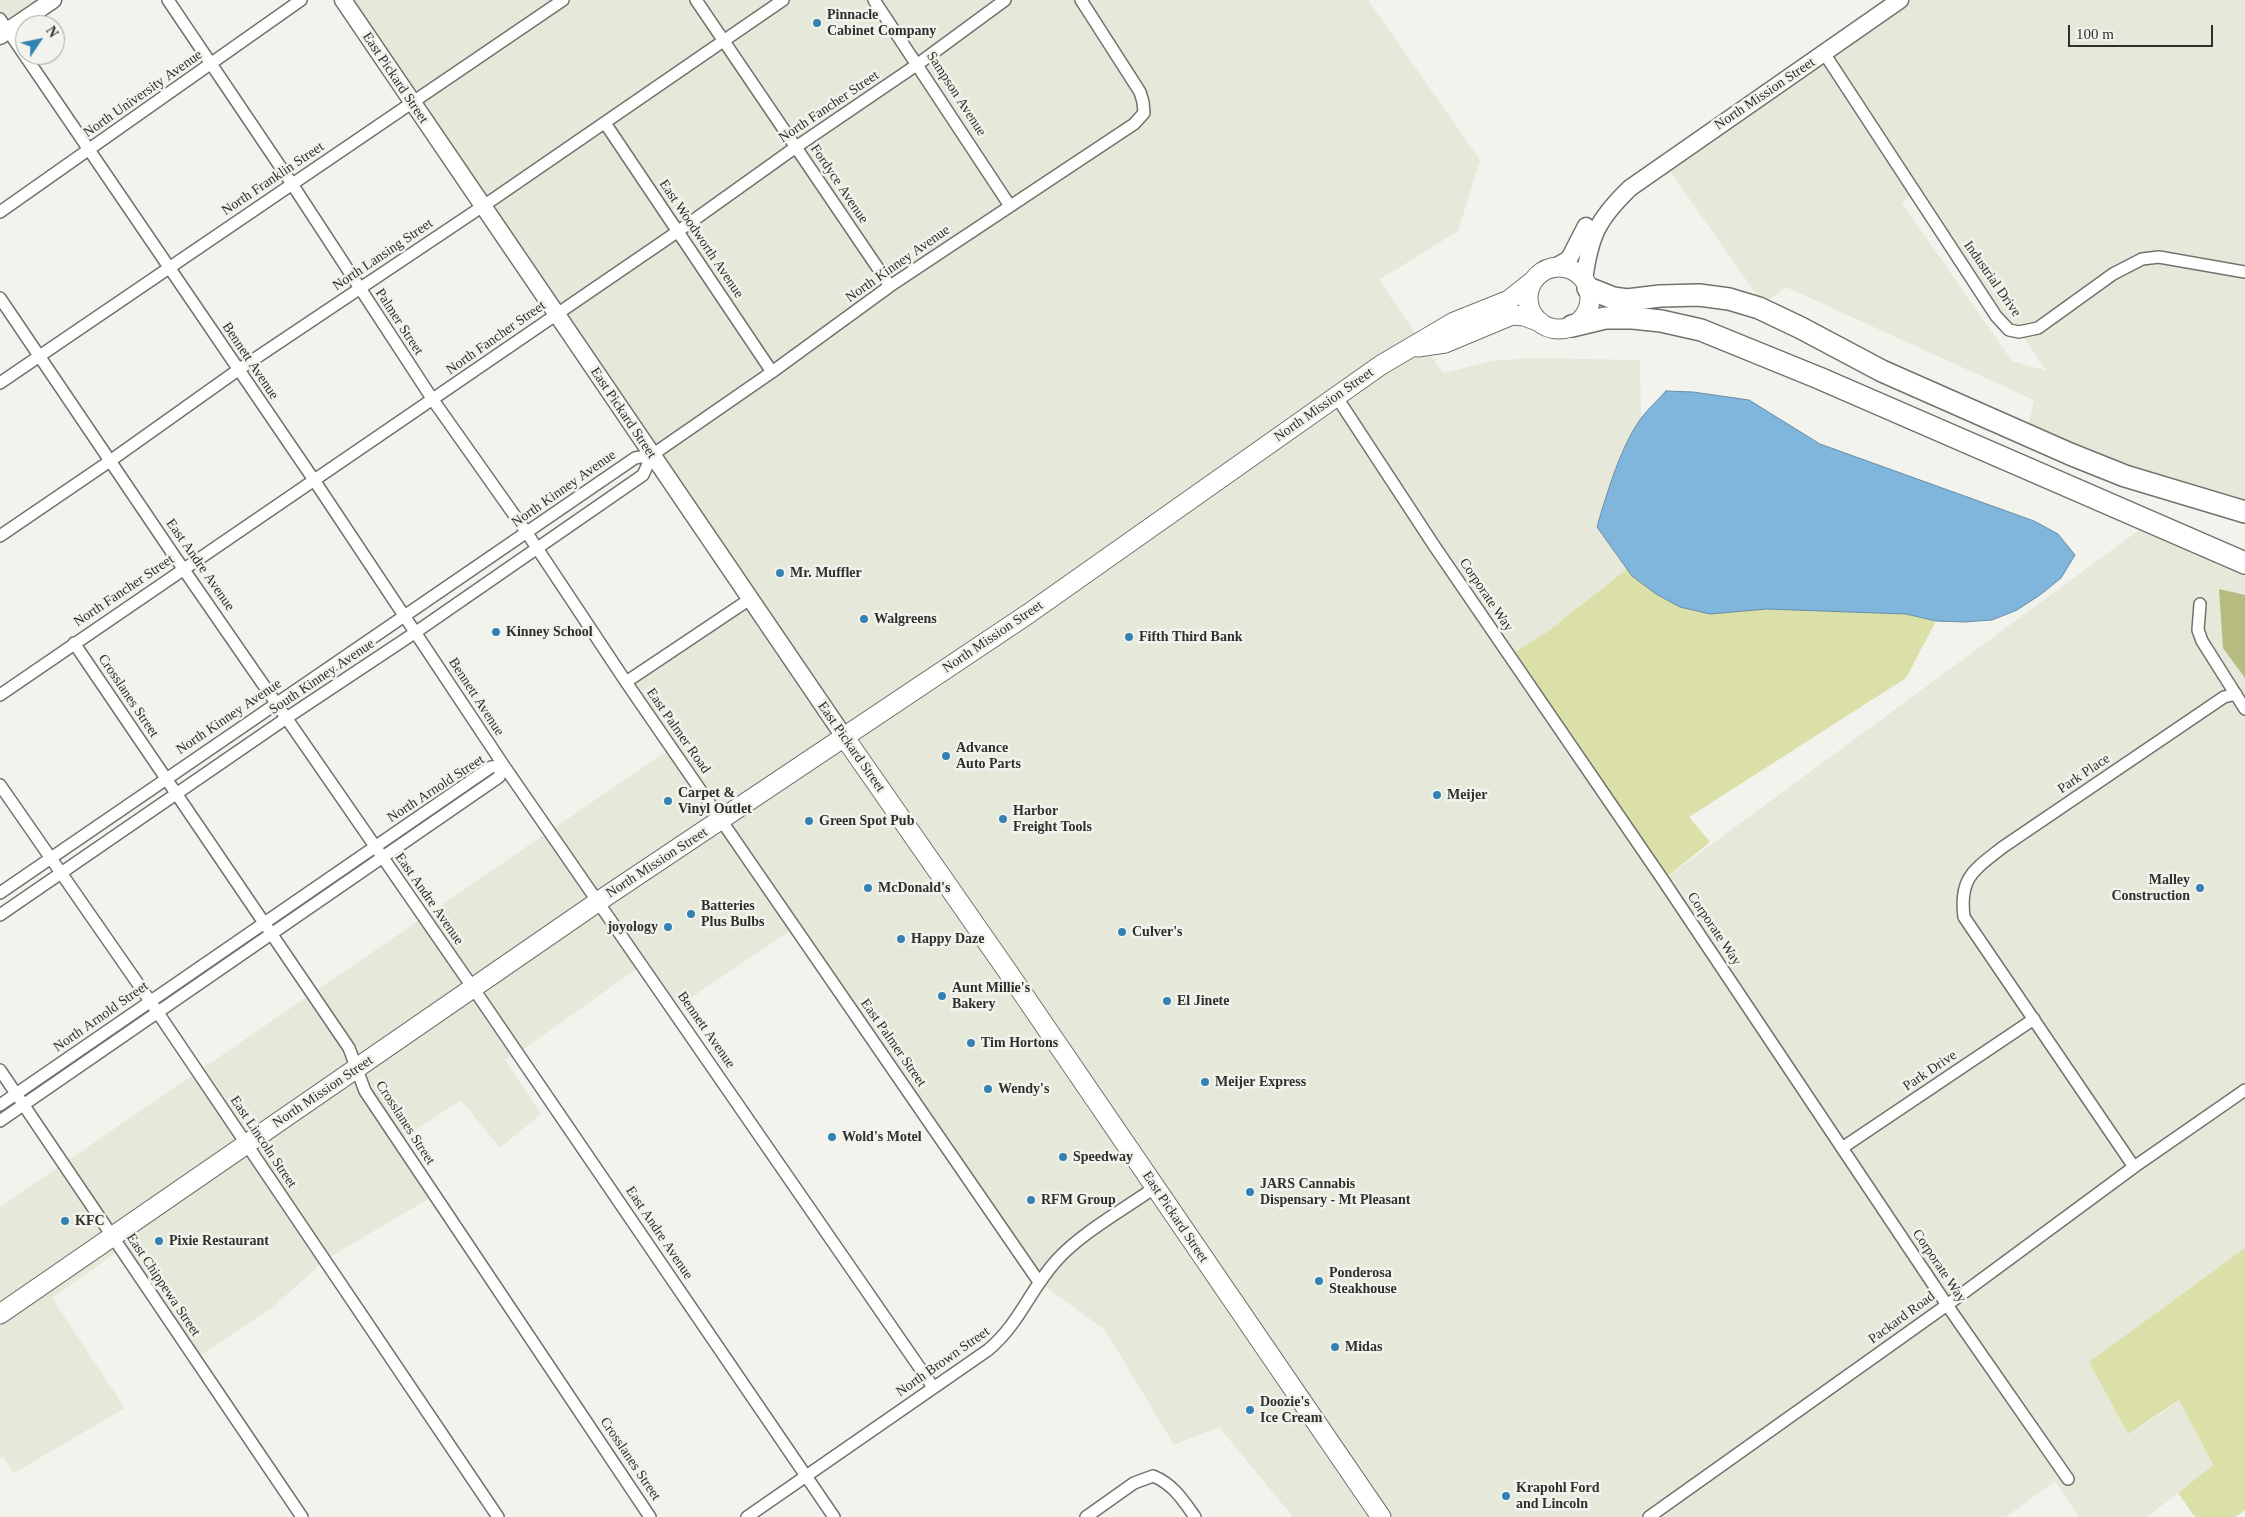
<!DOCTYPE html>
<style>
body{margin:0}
#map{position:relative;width:2245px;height:1517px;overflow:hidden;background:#f2f3ec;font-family:Georgia,serif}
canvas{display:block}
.north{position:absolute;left:15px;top:15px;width:50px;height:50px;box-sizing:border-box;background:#f2f3ec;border:1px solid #a4a59f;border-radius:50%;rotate:56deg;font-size:14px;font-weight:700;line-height:20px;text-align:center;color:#2f2f2c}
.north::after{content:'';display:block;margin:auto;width:18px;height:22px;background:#3482b4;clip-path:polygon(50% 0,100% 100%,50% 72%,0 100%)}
.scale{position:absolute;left:2068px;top:25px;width:145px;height:22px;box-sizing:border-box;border:2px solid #2f2f2c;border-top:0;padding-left:6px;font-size:15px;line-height:18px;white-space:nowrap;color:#2f2f2c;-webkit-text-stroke:4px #f2f3ec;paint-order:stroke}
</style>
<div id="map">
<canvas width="2245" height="1517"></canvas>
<div class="north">N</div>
<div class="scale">100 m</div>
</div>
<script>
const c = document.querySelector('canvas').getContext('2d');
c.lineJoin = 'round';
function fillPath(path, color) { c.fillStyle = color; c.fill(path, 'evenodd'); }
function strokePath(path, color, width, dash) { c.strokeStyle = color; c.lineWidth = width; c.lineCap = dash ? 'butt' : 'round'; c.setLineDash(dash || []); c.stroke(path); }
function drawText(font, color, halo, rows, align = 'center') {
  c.font = font + ' Georgia,serif'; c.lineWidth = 5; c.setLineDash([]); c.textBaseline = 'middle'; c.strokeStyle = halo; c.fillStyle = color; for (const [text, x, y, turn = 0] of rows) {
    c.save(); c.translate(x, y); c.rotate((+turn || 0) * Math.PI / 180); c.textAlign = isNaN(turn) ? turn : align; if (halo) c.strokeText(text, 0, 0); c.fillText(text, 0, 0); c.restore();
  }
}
fillPath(new Path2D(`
 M0,0H54L0,36Z
 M342,0H1368L1480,160L1458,231L1379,280L1443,373L1492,361L1531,358L1640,360L1641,417L1628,443L1605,497L1597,527L1627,569L1547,632L1510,656L1663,880L2150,522L2245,567V1248L2089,1362L2128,1434L2162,1413L2179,1400L2213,1466L2147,1517H2079L2055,1481L2006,1517H1293L1219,1427L1174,1445L1105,1330L1039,1282L795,927L673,1010L642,965L518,1053L505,1060L541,1114L500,1148L461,1100L399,1141L435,1195L325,1260L273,1307L195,1359L120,1250L52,1298L125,1408L14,1473L3,1457L0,1458V1207L671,748L626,682L750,599Z
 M1902,0H2245V511L2026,435L2034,400L1786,287L1763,304L1665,164ZM1915,192L2009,330L2020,332L2047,371L2012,361L1902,203Z`), '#e6e8da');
fillPath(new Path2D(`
 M1627,569L1656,594L1767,609L1906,614L1936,621L1906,678L1689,817L1710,842L1663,880L1509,656L1547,632Z
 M2245,1248V1510L2235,1517H2195L2178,1493L2213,1465L2179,1400L2128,1434L2089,1362Z`), '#dbe0a9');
fillPath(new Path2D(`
 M2219,589L2245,595V678L2223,648Z`), '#b6bb7f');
const water = new Path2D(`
 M1666,391L1693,392L1749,400L1820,444L2034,521L2058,534L2075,555L2061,578L2040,595L2017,610L1992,620L1964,622L1936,621L1906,614L1794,610L1767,609L1710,614L1680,607L1656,594L1632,576L1597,527C1606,495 1622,443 1642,417C1649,408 1658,400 1666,391Z`);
fillPath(water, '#80b5dc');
strokePath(water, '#688da7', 1);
const street = new Path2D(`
 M168,0L292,184L433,400L527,533L626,682L1039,1282
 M696,0L890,286
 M874,0L1010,206
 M0,19L314,480L504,766L933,1387
 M1824,53L1996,316L2009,330L2019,332L2038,328L2113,274L2142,259L2159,257L2245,272
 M605,123L772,372
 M0,212L301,0
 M0,298L173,554L482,1001L834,1517
 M0,383L563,0
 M1336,396L1435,547L1663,880L1947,1305L2068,1479
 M0,536L110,461L238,370L495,198L783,0
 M2200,604L2198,630L2202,641L2245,709
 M74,643L349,1048L365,1091L650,1517
 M626,682L750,599
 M0,695L677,232L796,147L918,64L1005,0
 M0,785L150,1001L498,1517
 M0,893L635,458L652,455L772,372L890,286L1134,124L1144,113L1143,102L1140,92L1081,0
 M0,915L288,717L416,632L643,475L652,455
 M0,1070L302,1517
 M0,1105L491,767L504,766L499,777L0,1121
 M1842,1148L2034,1019
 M2134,1167L1964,917C1959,877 1974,870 2003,847L2224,697L2236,694
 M747,1517L988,1350C1020,1323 1029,1291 1056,1261C1081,1233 1123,1210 1154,1188
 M1086,1517L1134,1483L1153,1476C1173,1484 1183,1500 1195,1517
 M1649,1517L1947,1305L2134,1167L2245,1090`);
const secondary = new Path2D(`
 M343,0L845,738
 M0,36L53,0
 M1552,269L1569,259L1586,226
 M1584,280C1590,236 1597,220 1630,188L1900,0`);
const primary = new Path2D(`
 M1528 298a31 31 0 1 1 62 0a31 31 0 1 1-62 0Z
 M1418,347L1445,343L1512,315L1524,316L1540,322
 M845,738L1008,972L1381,1517
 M0,1314L599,901L1028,614L1381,365L1454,322L1509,300L1533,281`);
const highway = new Path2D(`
 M1588,288L1613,298L1627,300L1660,296L1699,295L1729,299L1759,308L1801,328L1882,371L2070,454L2125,476L2245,512
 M1572,326L1605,318H1633L1661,321L1701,330L1819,378L2245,563`);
strokePath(street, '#72726d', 14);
strokePath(secondary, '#72726d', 19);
strokePath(primary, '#72726d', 21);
strokePath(highway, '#72726d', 24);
strokePath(street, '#fff', 11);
strokePath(secondary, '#fff', 16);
strokePath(primary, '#fff', 19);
strokePath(highway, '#fff', 21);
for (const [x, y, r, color] of [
 [817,23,5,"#3482b4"],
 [780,573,5,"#3482b4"],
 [864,619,5,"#3482b4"],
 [496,632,5,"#3482b4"],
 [1129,637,5,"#3482b4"],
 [946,756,5,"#3482b4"],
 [1437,795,5,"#3482b4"],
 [668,801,5,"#3482b4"],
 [1003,819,5,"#3482b4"],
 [809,821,5,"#3482b4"],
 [868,888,5,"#3482b4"],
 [2200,888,5,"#3482b4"],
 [691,914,5,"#3482b4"],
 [668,927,5,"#3482b4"],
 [1122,932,5,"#3482b4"],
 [901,939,5,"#3482b4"],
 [942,996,5,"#3482b4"],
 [1167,1001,5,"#3482b4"],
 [971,1043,5,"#3482b4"],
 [1205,1082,5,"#3482b4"],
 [988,1089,5,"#3482b4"],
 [832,1137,5,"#3482b4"],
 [1063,1157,5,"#3482b4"],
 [1250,1192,5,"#3482b4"],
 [1031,1200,5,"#3482b4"],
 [65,1221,5,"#3482b4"],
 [159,1241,5,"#3482b4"],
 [1319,1281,5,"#3482b4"],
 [1335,1347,5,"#3482b4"],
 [1250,1410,5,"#3482b4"],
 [1506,1496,5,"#3482b4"]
]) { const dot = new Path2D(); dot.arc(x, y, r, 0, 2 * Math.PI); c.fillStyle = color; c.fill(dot); strokePath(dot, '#f2f3ec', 2); }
drawText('bold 14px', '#2f2f2c', '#f2f3ec', [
 ["Pinnacle",827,15],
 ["Cabinet Company",827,31],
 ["Mr. Muffler",790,573],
 ["Walgreens",874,619],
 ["Kinney School",506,632],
 ["Fifth Third Bank",1139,637],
 ["Advance",956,748],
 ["Auto Parts",956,764],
 ["Carpet &",678,793],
 ["Vinyl Outlet",678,809],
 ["Meijer",1447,795],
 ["Harbor",1013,811],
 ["Freight Tools",1013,827],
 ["Green Spot Pub",819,821],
 ["Malley",2190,880,"right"],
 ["Construction",2190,896,"right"],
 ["McDonald's",878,888],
 ["Batteries",701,906],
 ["Plus Bulbs",701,922],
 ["joyology",658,927,"right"],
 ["Culver's",1132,932],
 ["Happy Daze",911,939],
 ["Aunt Millie's",952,988],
 ["Bakery",952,1004],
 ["El Jinete",1177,1001],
 ["Tim Hortons",981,1043],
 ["Meijer Express",1215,1082],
 ["Wendy's",998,1089],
 ["Wold's Motel",842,1137],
 ["Speedway",1073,1157],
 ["JARS Cannabis",1260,1184],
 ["Dispensary - Mt Pleasant",1260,1200],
 ["RFM Group",1041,1200],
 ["KFC",75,1221],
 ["Pixie Restaurant",169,1241],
 ["Ponderosa",1329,1273],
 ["Steakhouse",1329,1289],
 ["Midas",1345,1347],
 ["Doozie's",1260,1402],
 ["Ice Cream",1260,1418],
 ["Krapohl Ford",1516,1488],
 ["and Lincoln",1516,1504]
], 'left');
drawText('14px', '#2f2f2c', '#f2f3ec', [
 ["East Pickard Street",395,78,56],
 ["North University Avenue",143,94,-35],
 ["Sampson Avenue",956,94,57],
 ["North Mission Street",1765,94,-34],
 ["North Fancher Street",829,107,-34],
 ["North Franklin Street",273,179,-34],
 ["Fordyce Avenue",839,184,56],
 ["East Woodworth Avenue",701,239,56],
 ["North Lansing Street",383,255,-34],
 ["North Kinney Avenue",898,264,-35],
 ["Industrial Drive",1992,279,55],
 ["Palmer Street",399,322,57],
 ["North Fancher Street",496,338,-35],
 ["Bennett Avenue",250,361,56],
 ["North Mission Street",1324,405,-35],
 ["East Pickard Street",623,413,56],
 ["North Kinney Avenue",564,489,-35],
 ["East Andre Avenue",200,565,55],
 ["North Fancher Street",124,591,-34],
 ["Corporate Way",1486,595,56],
 ["North Mission Street",993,637,-34],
 ["South Kinney Avenue",322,677,-34],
 ["Crosslanes Street",128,696,56],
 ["Bennett Avenue",476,697,57],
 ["North Kinney Avenue",229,717,-34],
 ["East Palmer Road",678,731,55],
 ["East Pickard Street",851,747,55],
 ["Park Place",2084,774,-34],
 ["North Arnold Street",436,789,-33],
 ["North Mission Street",657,863,-33],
 ["East Andre Avenue",429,899,55],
 ["Corporate Way",1714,929,56],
 ["North Arnold Street",101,1017,-35],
 ["Bennett Avenue",706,1030,55],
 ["East Palmer Street",893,1043,55],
 ["Park Drive",1930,1071,-34],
 ["North Mission Street",323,1092,-34],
 ["Crosslanes Street",405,1123,57],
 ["East Lincoln Street",263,1142,56],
 ["East Pickard Street",1175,1217,56],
 ["East Andre Avenue",659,1233,56],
 ["Corporate Way",1939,1266,56],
 ["East Chippewa Street",163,1285,56],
 ["Packard Road",1902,1318,-36],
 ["North Brown Street",943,1362,-35],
 ["Crosslanes Street",630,1459,56]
]);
</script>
